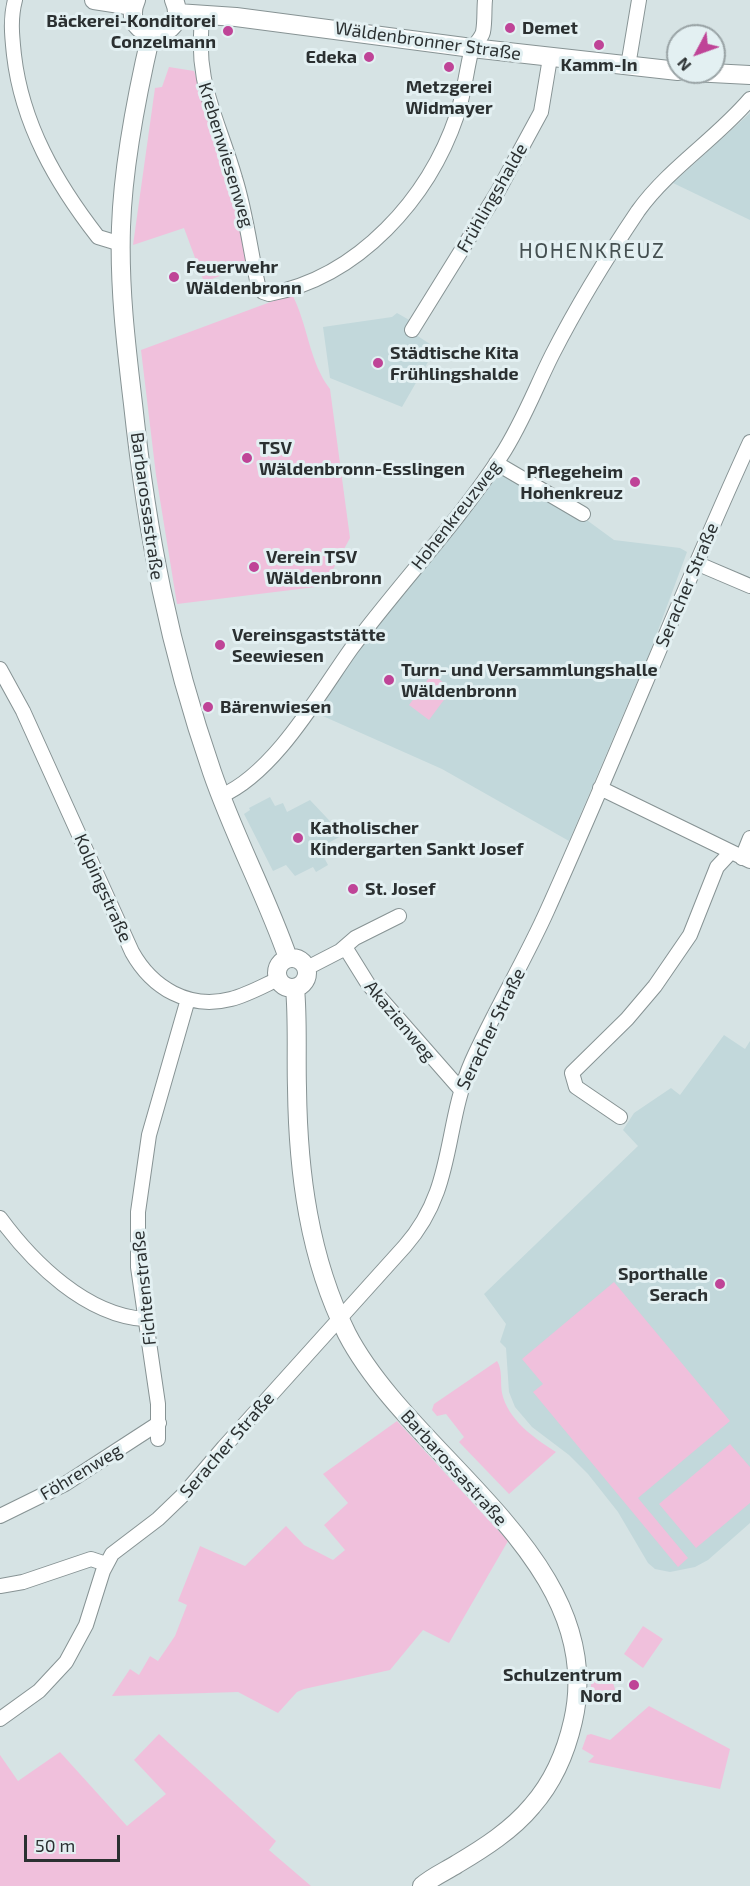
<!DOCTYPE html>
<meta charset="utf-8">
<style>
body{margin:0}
#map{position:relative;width:750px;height:1886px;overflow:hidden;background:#d6e3e4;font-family:"Exo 2",sans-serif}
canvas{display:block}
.north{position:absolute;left:666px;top:24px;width:60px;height:60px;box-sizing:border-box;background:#e3f0f2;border:2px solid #99a3a5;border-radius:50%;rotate:229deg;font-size:16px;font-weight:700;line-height:24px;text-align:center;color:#2b3031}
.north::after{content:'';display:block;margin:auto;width:21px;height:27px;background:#bf4497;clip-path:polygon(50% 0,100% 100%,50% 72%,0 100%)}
.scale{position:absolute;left:24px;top:1835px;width:96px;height:27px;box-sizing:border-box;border:3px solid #2b3031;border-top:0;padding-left:8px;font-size:18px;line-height:21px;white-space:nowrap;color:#2b3031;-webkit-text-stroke:4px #e3f0f2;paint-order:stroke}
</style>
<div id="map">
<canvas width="750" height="1886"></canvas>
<div class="north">N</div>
<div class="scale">50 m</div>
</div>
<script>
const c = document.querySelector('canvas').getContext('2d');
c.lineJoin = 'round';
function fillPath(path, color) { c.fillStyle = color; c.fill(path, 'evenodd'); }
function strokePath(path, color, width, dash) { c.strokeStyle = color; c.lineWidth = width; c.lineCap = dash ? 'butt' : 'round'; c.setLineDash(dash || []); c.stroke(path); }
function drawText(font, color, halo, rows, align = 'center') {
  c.font = font + ' "Exo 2",sans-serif'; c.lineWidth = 6; c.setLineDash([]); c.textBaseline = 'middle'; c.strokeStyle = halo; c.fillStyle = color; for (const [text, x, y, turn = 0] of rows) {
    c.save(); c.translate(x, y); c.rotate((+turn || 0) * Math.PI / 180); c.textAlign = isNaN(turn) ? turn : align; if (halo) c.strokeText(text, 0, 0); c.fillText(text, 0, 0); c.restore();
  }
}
fillPath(new Path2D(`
 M750,113V220L673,183Z
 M397,313L411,321L407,329L436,348L402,407L330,378L323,327L392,317Z
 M497,472L584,518L614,540L680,548L687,552L650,652L569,841L442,769L316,713L337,683L342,670Z
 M270,797L275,806L283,803L287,812L310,800L343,835L319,848L328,865L316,872L313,867L295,876L286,865L273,871L244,814L250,810L249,808Z
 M724,1035L745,1049L750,1041V1523L708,1560L695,1567L670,1572L655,1569L648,1563L618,1512L588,1474L569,1455L532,1427L515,1407L509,1392L506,1348L500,1342L506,1324L484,1294L638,1146L623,1130L634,1113L671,1088L680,1095Z`), '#c2d8db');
fillPath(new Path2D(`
 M169,67L194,71L231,186L249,265L204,282L184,228L133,245L155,88L162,87Z
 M292,294C308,325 309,362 330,389L350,538L324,586L177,604L156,475L141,350Z
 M432,674L452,689L429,720L409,705Z
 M614,1282L730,1421L638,1498L688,1558L678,1567L533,1392L543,1384L522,1359Z
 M497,1361C503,1370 500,1383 502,1393C508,1420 534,1438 556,1452L509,1494L459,1442L464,1437L446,1414L437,1416L432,1410L434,1404Z
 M397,1421L508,1541L449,1643L423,1630L390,1670L304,1689L297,1692L278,1713L238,1692L112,1696L130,1669L139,1675L150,1656L158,1661L175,1636L187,1605L178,1601L200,1546L245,1566L286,1526L304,1545L333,1560L345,1550L324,1525L348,1503L323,1474Z
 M730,1444L750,1467V1503L696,1548L659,1504Z
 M643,1626L663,1639L643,1668L624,1654Z
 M601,1674L612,1680L615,1689L613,1698L601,1705L591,1701V1677Z
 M649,1706L730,1749L720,1789L588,1762L594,1756L582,1749L587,1735L591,1734L610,1740Z
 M159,1734L276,1841L269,1850L311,1886H0V1755L18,1781L60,1752L127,1826L166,1794L134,1760Z`), '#f0c0dc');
const minor = new Path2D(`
 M15,0C10,19 12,36 14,55C22,124 56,183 98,237L121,244
 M203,13C193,81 217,115 235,178C246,213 250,249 258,285L263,292L269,294C359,277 429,198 457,115C464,94 466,73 471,52C473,44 481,40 483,32C485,22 484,10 485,0
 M628,66L639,0
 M412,330L497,193L541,112L550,58
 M496,463L583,514
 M696,563L750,586
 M0,669L23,711L132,952C152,988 189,1010 231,999C247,995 263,986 278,979
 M600,788L750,861
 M221,796C274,773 317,697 351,649C399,584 457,524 501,456C522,424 535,389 552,355C577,306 607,257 638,211C669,168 716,139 750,99
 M742,858L750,838
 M345,947L368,984L461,1090
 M307,968L340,951L355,938L399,916
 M620,1117L576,1087L572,1073L627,1019L655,986L690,935L717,867L731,852
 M0,1218C33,1263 86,1315 144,1319
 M158,1439V1404L138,1267V1212L149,1135L188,999
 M0,1516L65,1484L159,1423
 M0,1586L23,1582L91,1559L106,1564
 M0,1719L39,1691L66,1662L86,1625L103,1571L112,1554L158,1519L184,1494L224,1447L405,1246C456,1188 443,1127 472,1061C495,1010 524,962 547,911C617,756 679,597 750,442`);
const tertiary = new Path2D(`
 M94,0L133,6
 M136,0C117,44 193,44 174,0
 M177,13L236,17L472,48L678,71
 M151,34C137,94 123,166 121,227C119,287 126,345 133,404C147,534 169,648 212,772C234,836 266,895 288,958
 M692,72L750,75
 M277 973a15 15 0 1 1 30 0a15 15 0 1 1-30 0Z
 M295,988C298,1021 296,1054 297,1088C298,1172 309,1258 347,1334C412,1459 610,1561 573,1721C566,1752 553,1782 532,1806C512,1830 484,1848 457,1864C446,1871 432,1877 422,1886`);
strokePath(minor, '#879394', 16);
strokePath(tertiary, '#879394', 20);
strokePath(minor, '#fff', 14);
strokePath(tertiary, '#fff', 18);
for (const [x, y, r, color] of [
 [510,28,6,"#bf4497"],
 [228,31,6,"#bf4497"],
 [599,45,6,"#bf4497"],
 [369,57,6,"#bf4497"],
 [449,67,6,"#bf4497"],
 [174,277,6,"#bf4497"],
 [378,363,6,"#bf4497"],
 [247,458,6,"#bf4497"],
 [635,482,6,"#bf4497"],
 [254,567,6,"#bf4497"],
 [220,645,6,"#bf4497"],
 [389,680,6,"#bf4497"],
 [208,707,6,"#bf4497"],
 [298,838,6,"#bf4497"],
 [353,889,6,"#bf4497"],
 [720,1284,6,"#bf4497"],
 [634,1685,6,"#bf4497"]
]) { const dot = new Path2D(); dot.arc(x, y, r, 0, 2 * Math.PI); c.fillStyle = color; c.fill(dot); strokePath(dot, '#e3f0f2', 2); }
drawText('bold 18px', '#2b3031', '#e3f0f2', [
 ["Bäckerei-Konditorei",216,21,"right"],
 ["Conzelmann",216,42,"right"],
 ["Demet",522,28],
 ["Edeka",357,57,"right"],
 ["Kamm-In",599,65,"center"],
 ["Metzgerei",449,87,"center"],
 ["Widmayer",449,108,"center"],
 ["Feuerwehr",186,267],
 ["Wäldenbronn",186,288],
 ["Städtische Kita",390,353],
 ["Frühlingshalde",390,374],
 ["TSV",259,448],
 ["Wäldenbronn-Esslingen",259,469],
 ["Pflegeheim",623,472,"right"],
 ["Hohenkreuz",623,493,"right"],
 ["Verein TSV",266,557],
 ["Wäldenbronn",266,578],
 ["Vereinsgaststätte",232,635],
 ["Seewiesen",232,656],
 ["Turn- und Versammlungshalle",401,670],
 ["Wäldenbronn",401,691],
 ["Bärenwiesen",220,707],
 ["Katholischer",310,828],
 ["Kindergarten Sankt Josef",310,849],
 ["St. Josef",365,889],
 ["Sporthalle",708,1274,"right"],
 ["Serach",708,1295,"right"],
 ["Schulzentrum",622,1675,"right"],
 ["Nord",622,1696,"right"]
], 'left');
drawText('18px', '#2b3031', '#e3f0f2', [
 ["Wäldenbronner Straße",428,41,8],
 ["Krebenwiesenweg",226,155,73],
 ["Frühlingshalde",492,198,-60],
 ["Barbarossastraße",147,506,82],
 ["Hohenkreuzweg",456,515,-52],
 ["Seracher Straße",687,585,-67],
 ["Kolpingstraße",103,888,66],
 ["Akazienweg",400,1021,50],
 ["Seracher Straße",491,1029,-64],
 ["Fichtenstraße",144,1288,-96],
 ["Seracher Straße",227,1445,-49],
 ["Barbarossastraße",454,1468,48],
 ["Föhrenweg",81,1472,-31]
]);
c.letterSpacing = '1.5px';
drawText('21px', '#455051', '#e3f0f2', [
 ["HOHENKREUZ",592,251]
]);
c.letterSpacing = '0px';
</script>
